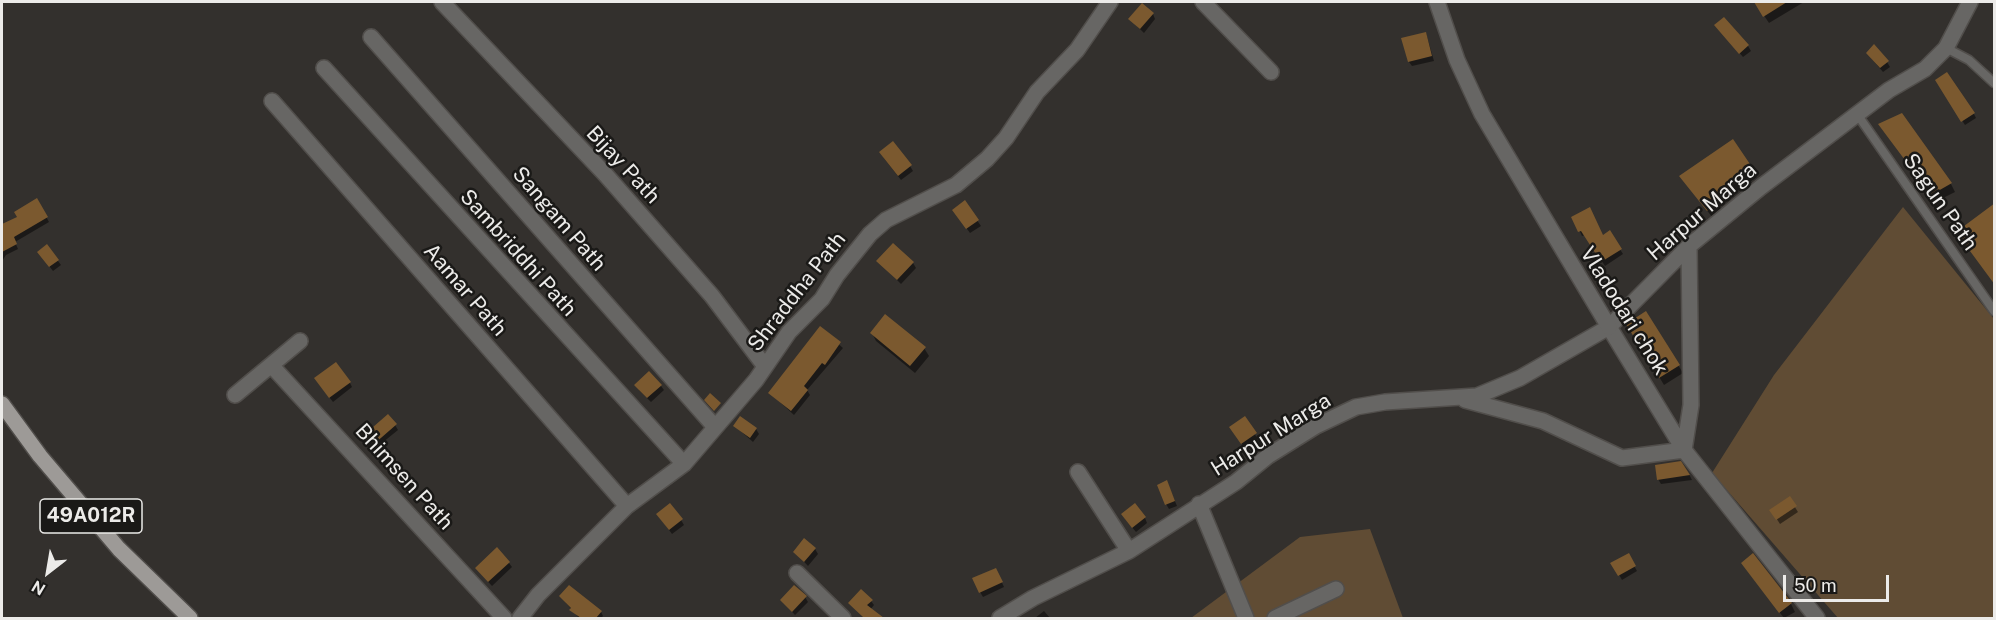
<!DOCTYPE html>
<style>
body{margin:0}
#map{position:relative;width:1996px;height:620px;overflow:hidden;background:#33302d;font-family:"Public Sans",sans-serif}
canvas{display:block}
.frame{position:absolute;inset:0;border:3px solid #ecebe9;pointer-events:none}
.north{position:absolute;left:18px;top:542px;width:60px;height:60px;-webkit-text-stroke:4px #1a1917;paint-order:stroke;rotate:211deg;font-size:16px;font-weight:700;line-height:24px;text-align:center;color:#ecebe9}
.north::after{content:'';display:block;margin:auto;width:21px;height:27px;background:#ecebe9;clip-path:polygon(50% 0,100% 100%,50% 72%,0 100%)}
.scale{position:absolute;left:1783px;top:575px;width:106px;height:27px;box-sizing:border-box;border:3px solid #ecebe9;border-top:0;padding-left:8px;font-size:18px;line-height:21px;white-space:nowrap;color:#ecebe9;-webkit-text-stroke:4px #1a1917;paint-order:stroke}
</style>
<div id="map">
<canvas width="1996" height="620"></canvas>
<div class="frame"></div>
<div class="north">N</div>
<div class="scale">50 m</div>
</div>
<script>
const c = document.querySelector('canvas').getContext('2d');
c.lineJoin = 'round';
function fillPath(path, color) { c.fillStyle = color; c.fill(path, 'evenodd'); }
function strokePath(path, color, width, dash) { c.strokeStyle = color; c.lineWidth = width; c.lineCap = dash ? 'butt' : 'round'; c.setLineDash(dash || []); c.stroke(path); }
function drawText(font, color, halo, rows, align = 'center') {
  c.font = font + ' "Public Sans",sans-serif'; c.lineWidth = 5; c.setLineDash([]); c.textBaseline = 'middle'; c.strokeStyle = halo; c.fillStyle = color; for (const [text, x, y, turn = 0] of rows) {
    c.save(); c.translate(x, y); c.rotate((+turn || 0) * Math.PI / 180); c.textAlign = isNaN(turn) ? turn : align; if (halo) c.strokeText(text, 0, 0); c.fillText(text, 0, 0); c.restore();
  }
}
fillPath(new Path2D(`
 M1903,207L1994,319V618H1838L1712,473L1774,375Z
 M1370,529L1403,618H1191L1300,537Z`), '#604c34');
fillPath(new Path2D(`
 M1755,2H1804L1769,23Z
 M1153,14L1155,19L1144,33L1130,19Z
 M1716,26L1748,46L1751,51L1743,57Z
 M1426,33L1434,61L1412,66L1409,62Z
 M1871,58L1887,62L1890,67L1883,72Z
 M1937,81L1974,114L1976,118L1965,125Z
 M1901,115L1951,184L1955,192L1937,201L1885,132Z
 M883,157L910,166L913,171L901,180Z
 M1753,171L1757,177L1718,204L1721,209L1712,217L1681,176Z
 M37,200L49,222L15,242L18,249L6,255L2,261V226L19,218Z
 M965,203L981,226L970,233L957,215Z
 M1573,217L1603,236L1609,232L1623,254L1605,266L1585,235L1582,236Z
 M47,246L61,265L53,271L42,257Z
 M878,261L913,263L916,268L901,284Z
 M1646,313L1683,373L1664,385L1628,325Z
 M820,328L843,348L807,390L810,395L794,415L770,393Z
 M872,333L924,348L929,356L915,373L876,341Z
 M350,383L352,387L333,402L319,384Z
 M661,386L664,390L651,402L639,390Z
 M1244,418L1258,439L1245,448L1233,432Z
 M395,425L398,430L377,447L370,439Z
 M735,426L756,429L759,434L753,442Z
 M1689,474L1692,480L1661,484L1658,479Z
 M1169,487L1177,506L1169,509L1166,504Z
 M1789,498L1798,512L1780,524L1771,510Z
 M1145,518L1147,523L1136,532L1125,519Z
 M661,519L681,520L684,525L672,534Z
 M815,549L818,554L808,566L795,552Z
 M1628,555L1637,571L1622,580L1613,564Z
 M509,563L512,567L492,586L480,573Z
 M1747,570L1791,604L1795,612L1784,618Z
 M998,574L1004,587L983,597L980,592Z
 M560,596L601,612L603,616L601,618H579Z
 M805,597L808,602L795,615L781,600Z
 M871,601L874,605L870,610L882,618H864L850,603Z
 M1044,611L1050,618H1035Z`), '#0007');
fillPath(new Path2D(`
 M1754,2H1787L1763,17Z
 M1142,3L1154,13L1140,29L1128,19Z
 M1724,17L1749,45L1739,54L1714,25Z
 M1426,32L1432,56L1408,62L1401,38Z
 M1874,44L1889,61L1880,68L1866,53Z
 M1947,72L1975,113L1961,122L1935,80Z
 M1902,113L1952,183L1931,195L1878,124Z
 M1733,139L1754,170L1715,197L1719,202L1707,211L1679,176Z
 M893,141L912,165L898,176L879,152Z
 M37,198L48,217L14,237L17,244L2,252V224L17,217L14,212Z
 M965,200L979,220L966,229L952,210Z
 M1995,203V285L1956,232Z
 M1590,207L1603,235L1610,230L1622,249L1601,262L1581,231L1578,232L1571,217Z
 M893,243L914,262L897,280L876,261Z
 M47,244L59,260L49,267L37,252Z
 M1646,311L1680,365L1659,378L1626,324Z
 M885,314L926,347L910,366L870,333Z
 M820,326L841,342L825,365L822,363L804,386L808,390L791,411L768,393Z
 M336,362L351,382L329,398L314,378Z
 M649,371L662,385L647,398L634,385Z
 M710,393L721,403L714,411L704,400Z
 M388,414L397,424L374,444L365,434Z
 M740,416L757,428L750,438L733,426Z
 M1245,416L1257,433L1241,444L1229,427Z
 M1681,461L1690,475L1657,480L1655,465Z
 M1167,480L1175,501L1165,505L1157,485Z
 M1790,496L1797,506L1776,520L1769,510Z
 M670,503L683,519L669,530L656,514Z
 M1135,503L1146,517L1132,528L1121,514Z
 M804,538L816,548L804,562L793,552Z
 M497,547L510,562L488,582L475,568Z
 M1629,553L1636,566L1618,576L1610,563Z
 M1753,553L1792,603L1779,613L1741,563Z
 M996,568L1003,582L979,593L972,578Z
 M569,585L602,611L596,618H581L569,610L571,608L559,596Z
 M794,585L807,596L792,612L780,600Z
 M861,589L873,600L867,605L884,618H864L848,603Z`), '#7b592f');
const service = new Path2D(`
 M1946,48L1969,60L1994,83
 M1857,114L1994,311`);
const minor = new Path2D(`
 M442,2L605,174L712,296L764,365
 M1203,2L1271,72
 M371,37L715,427
 M324,68L684,464
 M272,101L627,506
 M1609,327L1684,450L1817,618
 M271,365L504,618
 M235,395L300,341
 M1465,400L1543,421L1622,458L1684,450L1691,405L1689,246
 M1078,472L1129,551
 M1199,504L1246,618
 M797,573L843,618
 M520,618L538,595L627,506L684,464L756,380L789,332L822,299L837,275L870,234L886,220L956,185L987,159L1006,138L1037,92L1077,50L1110,2
 M1000,618L1033,598L1129,551L1236,482L1268,456L1316,426L1356,407L1385,402L1477,396L1520,378L1609,327L1689,246L1761,187L1889,90L1925,69L1946,48L1970,2
 M1275,618L1336,589`);
const tertiary = new Path2D(`
 M1437,2L1457,60L1482,114L1609,327`);
const primary = new Path2D(`
 M2,404L40,456L119,549L190,618`);
strokePath(service, '#514e4b', 11);
strokePath(minor, '#514e4b', 18);
strokePath(tertiary, '#514e4b', 18);
strokePath(primary, '#514e4b', 18);
strokePath(service, '#676664', 8);
strokePath(minor, '#676664', 15);
strokePath(tertiary, '#676664', 15);
strokePath(primary, '#9d9a97', 15);
for (const [x, y, w] of [
 [91,516,102]
]) { const box = new Path2D(); box.roundRect(x - w / 2, y - 17, w, 34, 4.5); c.fillStyle = '#1a1917'; c.fill(box); strokePath(box, '#ecebe9', 1.5); }
drawText('bold 20px', '#ecebe9', null, [
 ["49A012R",91,516]
]);
drawText('21px', '#ecebe9', '#1a1917', [
 ["Bijay Path",623,165,47],
 ["Sagun Path",1940,202,55],
 ["Harpur Marga",1702,212,-41],
 ["Sangam Path",559,219,49],
 ["Sambriddhi Path",518,253,48],
 ["Aamar Path",465,290,49],
 ["Shraddha Path",797,292,-52],
 ["Vladodari chok",1624,311,58],
 ["Harpur Marga",1271,435,-32],
 ["Bhimsen Path",404,477,48]
]);
</script>
